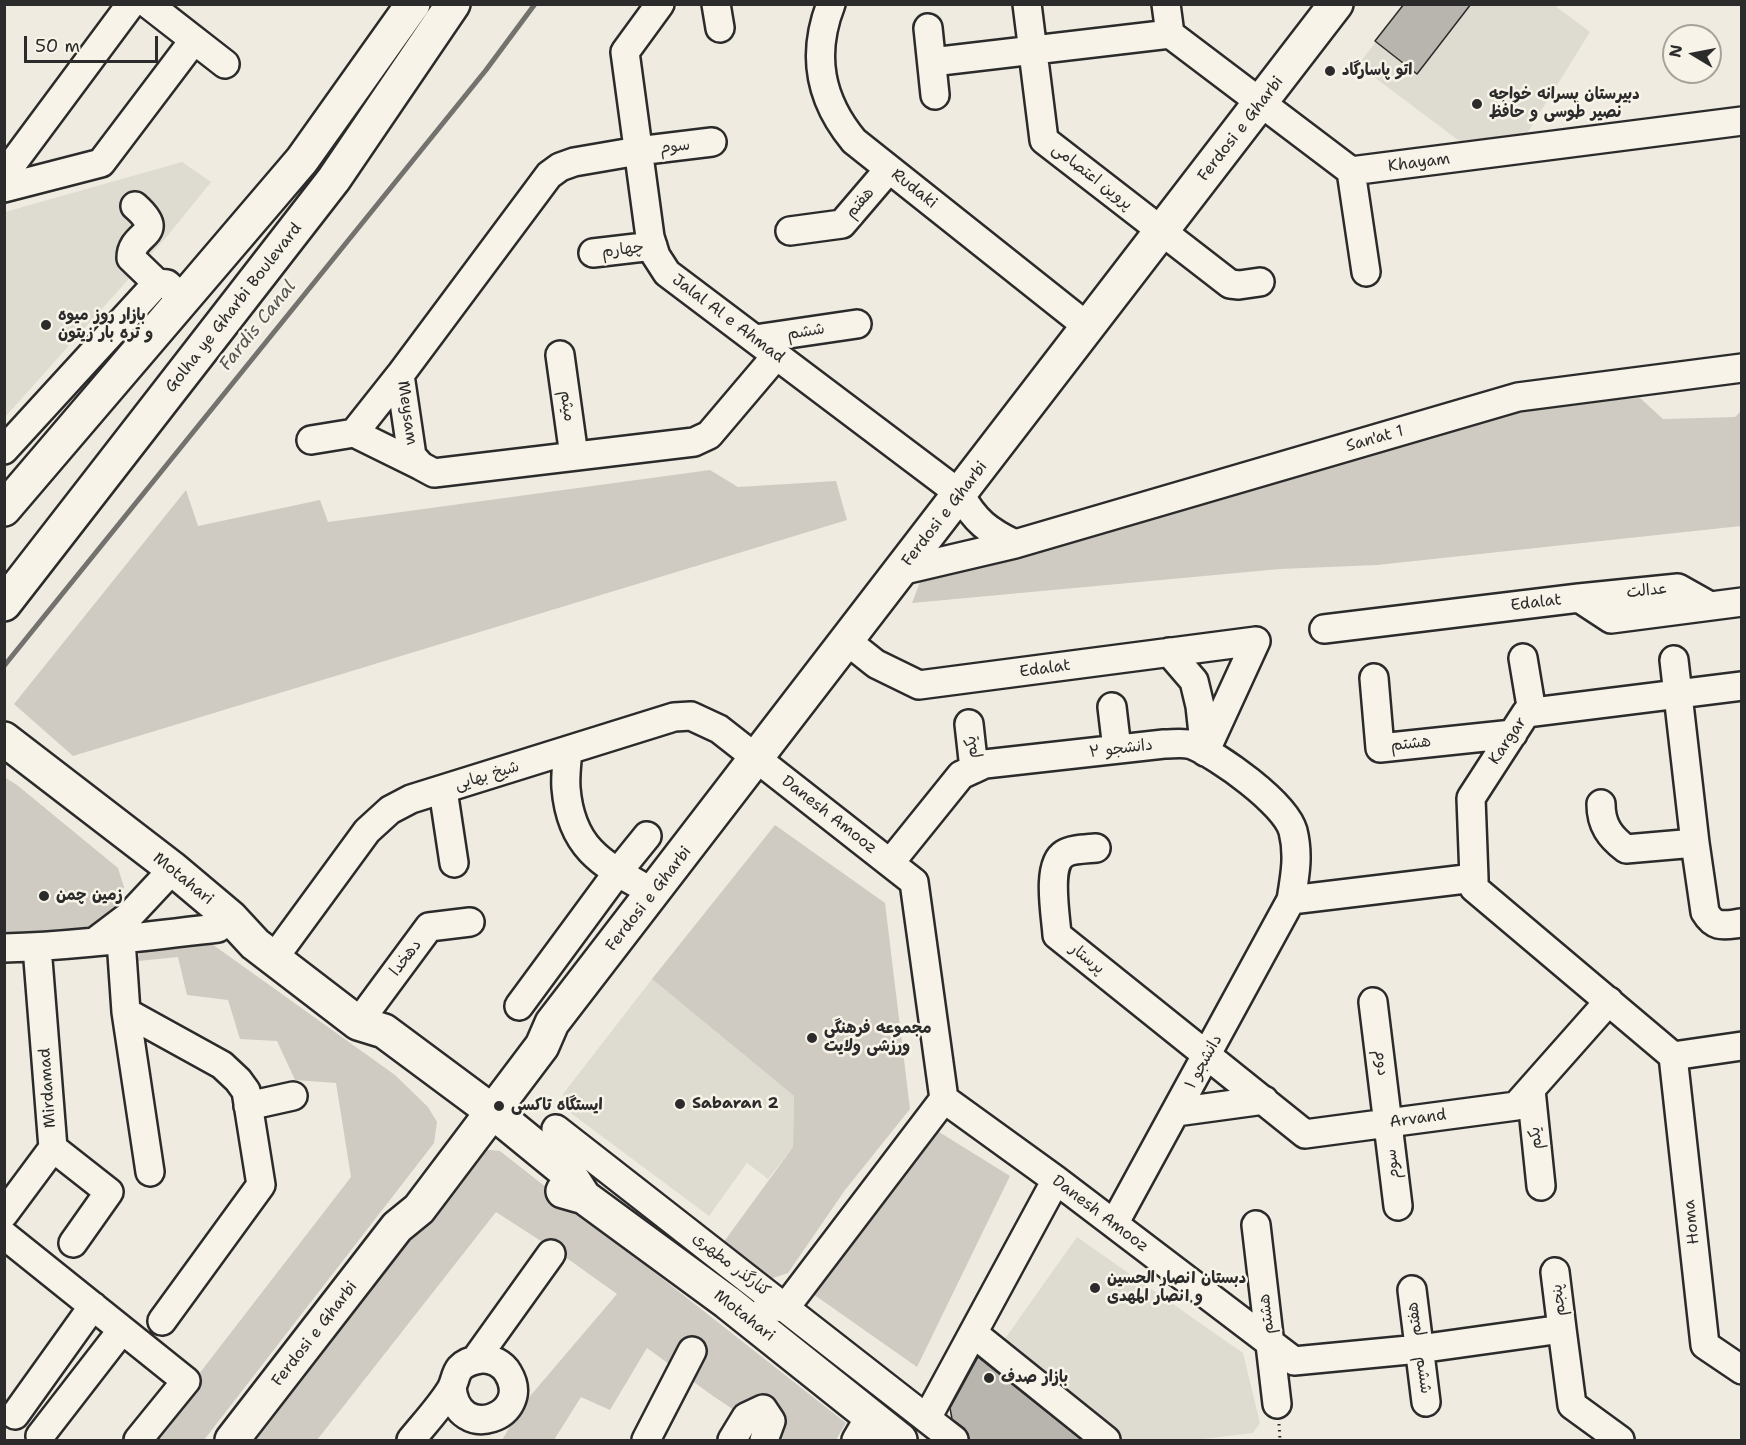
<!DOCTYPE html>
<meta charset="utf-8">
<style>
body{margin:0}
#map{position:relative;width:1746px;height:1445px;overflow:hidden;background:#efebe0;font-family:"Shantell Sans",sans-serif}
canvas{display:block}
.frame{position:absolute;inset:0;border:6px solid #2b2b2b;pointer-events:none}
.north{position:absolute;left:1662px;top:24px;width:60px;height:60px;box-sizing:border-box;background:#f7f3e8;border:2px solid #a5a39c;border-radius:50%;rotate:280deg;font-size:16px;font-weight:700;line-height:24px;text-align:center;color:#2b2b2b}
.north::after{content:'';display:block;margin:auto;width:21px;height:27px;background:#2b2b2b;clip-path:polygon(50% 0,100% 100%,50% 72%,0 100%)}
.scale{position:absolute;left:24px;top:36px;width:134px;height:27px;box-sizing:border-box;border:3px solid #2b2b2b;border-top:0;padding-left:8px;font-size:18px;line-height:21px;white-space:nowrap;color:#2b2b2b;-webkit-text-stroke:4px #f7f3e8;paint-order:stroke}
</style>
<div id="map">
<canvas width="1746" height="1445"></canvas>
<div class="frame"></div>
<div class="north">N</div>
<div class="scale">50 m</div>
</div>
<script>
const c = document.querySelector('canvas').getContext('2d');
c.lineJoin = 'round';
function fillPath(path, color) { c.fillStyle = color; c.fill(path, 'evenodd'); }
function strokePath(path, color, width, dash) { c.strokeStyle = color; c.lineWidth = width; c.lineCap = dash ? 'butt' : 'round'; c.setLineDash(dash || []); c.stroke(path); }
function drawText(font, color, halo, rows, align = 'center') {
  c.font = font + ' "Shantell Sans","Playpen Sans Arabic",sans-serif'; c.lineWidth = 5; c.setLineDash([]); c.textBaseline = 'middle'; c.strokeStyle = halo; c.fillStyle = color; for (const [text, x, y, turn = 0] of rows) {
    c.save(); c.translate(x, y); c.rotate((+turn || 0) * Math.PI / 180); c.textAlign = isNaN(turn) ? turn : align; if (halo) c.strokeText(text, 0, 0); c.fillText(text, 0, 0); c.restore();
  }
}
fillPath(new Path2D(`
 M1404,5H1554L1590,32L1521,143L1466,146L1358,65Z
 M182,162L211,182L169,234L5,417V212Z
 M652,979L794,1096L793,1147L768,1179L747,1163L709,1216L568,1111L563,1094Z
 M1077,1237L1243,1353L1260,1423L1253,1433L1195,1440H1122L1004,1340Z`), '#dedbd1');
fillPath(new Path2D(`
 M1640,398L1663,419L1735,417L1741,411V526L1377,565L1280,569L912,603L925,569L1418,412Z
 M710,470L738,487L836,481L847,520L73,756L14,704L186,490L198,526L320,500L328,522Z
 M4,777L17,785L118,868L124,887L114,916L91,929L5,937Z
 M775,825L885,903L910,1109L845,1190L788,1273L770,1279L723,1243L793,1147L794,1096L652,979Z
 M205,939L395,1075L428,1107L437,1122L434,1143L204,1440H148L351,1177L336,1083L295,1080L277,1041L240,1039L228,1000L187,995L178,957L138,961L141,945Z
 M931,1127L1010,1176L917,1367L813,1294Z
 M480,1149L500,1151L846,1423L836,1440H779L713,1396L647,1348L610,1410L581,1397L554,1440H502L525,1402L617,1294L561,1254L496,1212L317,1440H256Z`), '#cfcbc2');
strokePath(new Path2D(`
 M4,666L486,70L535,4`), '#74726e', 5);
const building = new Path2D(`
 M1404,4H1471L1417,74L1375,41Z
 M978,1357L1082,1440H969L968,1434L964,1428L952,1419L950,1408Z`);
fillPath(building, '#b8b5ae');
strokePath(building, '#2b2b2b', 1.5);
const minor = new Path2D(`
 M148,4L225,64
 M660,4L625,52L650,237L656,256L667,273L960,494C975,521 988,531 1015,544
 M716,4L720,28
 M831,4C811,55 820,100 854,141L1088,327
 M1027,4L1044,140L1230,284L1239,285L1260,282
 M1166,4L1170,34L1351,171L1742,121
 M928,28L935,95
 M932,62L1170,34
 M712,142L638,151L574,162L560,167L549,175L400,375L412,456L421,466L434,473L694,442L709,435L776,356
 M1351,171L1366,272
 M4,175L131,4
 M4,188L101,163L194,40
 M135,206C169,236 131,231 131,258L157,283
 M790,231L842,224L889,169
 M593,253L653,246
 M755,339L857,324
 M560,355L574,456
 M354,433L421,466
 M311,440L354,433L400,375
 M4,450L157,283L167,284L184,300
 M900,571L1015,544L1518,397L1742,368
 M1579,598L1678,588L1710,606
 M1324,629L1579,598L1611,619L1742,602
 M847,641L876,664L919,685L1256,641
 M1169,652L1194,681L1200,706L1205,752L1256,641
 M1523,658L1532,712
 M1674,660L1695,843L1705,912C1715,929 1724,925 1742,923
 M1374,678L1380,748L1513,734
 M1112,707L1117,749
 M969,724L974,769
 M568,750C567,762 565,776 566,788C571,850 604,865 654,893
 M443,790L454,863
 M1601,804C1601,825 1610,837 1626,849L1695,843
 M1096,848C1087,849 1071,849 1064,854C1046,865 1056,917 1057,935L1305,1134L1516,1106L1609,1001
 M890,863L961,775L985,764L1164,744C1173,744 1184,742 1192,745C1219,756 1285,803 1293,831C1299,855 1295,876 1291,900L1114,1224
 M1474,878L1471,798L1526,713L1742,686
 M1291,900L1474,878V888L1673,1056L1742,1046
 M97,940L130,915L173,869
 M121,940L126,1012L150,1172
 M4,948C76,946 147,936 218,928L230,917
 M274,958L367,831L390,810L411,799L674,717L691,716L719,729L914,882L944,1099L1056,1180L1294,1361L1419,1349L1562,1329L1572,1405L1620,1440
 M1373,1002L1398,1206
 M519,1006L617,873L647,836
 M126,1012L222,1065L238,1080L246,1091L261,1185L162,1321
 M358,1023L429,927L470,922
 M1673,1056L1705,1345L1742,1370
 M1531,1090L1541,1186
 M248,1106L293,1096
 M1176,1112L1264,1100
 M556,1129L785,1308L944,1099
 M53,1148L109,1192L73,1243
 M4,1214L53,1148L37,947
 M1256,1225L1277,1404
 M4,1235L186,1381L138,1440
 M1555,1272L1562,1329
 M1412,1290L1426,1402
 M767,1306L785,1308L954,1440
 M973,1333L1106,1440
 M475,1360L551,1254
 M15,1415L93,1306
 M927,1418L1056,1180
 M40,1436L122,1330
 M411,1440C424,1424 440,1407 451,1389C455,1382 455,1374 460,1368C466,1362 473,1360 481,1359C492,1358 503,1364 508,1373C534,1416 457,1445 452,1387
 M646,1440L692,1351
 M732,1440L746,1417L763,1409L771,1421L764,1440
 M856,1440L870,1416`);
const major = new Path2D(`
 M4,509L302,160L413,4
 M4,604L334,179L453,4
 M4,739L173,869L230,917L255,944L358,1023L384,1031L493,1112L570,1175L584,1197
 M563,1191L584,1197L727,1302L900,1440
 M232,1440L397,1227L419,1209L542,1046L552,1023L1336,4`);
strokePath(minor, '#2b2b2b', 32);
strokePath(major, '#2b2b2b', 38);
strokePath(new Path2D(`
 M1279,1424L1280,1440`), '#2b2b2b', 3, [1.5, 4.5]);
strokePath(minor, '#f7f3e8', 27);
strokePath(major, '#f7f3e8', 33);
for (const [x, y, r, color] of [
 [1330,71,6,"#2b2b2b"],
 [1477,104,6,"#2b2b2b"],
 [46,325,6,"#2b2b2b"],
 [44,896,6,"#2b2b2b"],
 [812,1038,6,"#2b2b2b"],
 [680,1104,6,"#2b2b2b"],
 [499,1106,6,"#2b2b2b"],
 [1095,1288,6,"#2b2b2b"],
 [989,1378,6,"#2b2b2b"]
]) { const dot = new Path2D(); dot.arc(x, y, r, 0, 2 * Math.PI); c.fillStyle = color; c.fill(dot); strokePath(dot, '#f7f3e8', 2); }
drawText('bold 16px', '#2b2b2b', '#f7f3e8', [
 ["اتو پاسارگاد",1342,71],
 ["دبیرستان پسرانه خواجه",1489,95],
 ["نصیر طوسی و حافظ",1489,113],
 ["بازار روز میوه",58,316],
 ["و تره بار زیتون",58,334],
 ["زمین چمن",56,896],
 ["مجموعه فرهنگی",824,1029],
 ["ورزشی ولایت",824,1047],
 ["Sabaran 2",692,1104],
 ["ایستگاه تاکسی",511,1106],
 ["دبستان انصار الحسین",1107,1279],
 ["و انصار المهدی",1107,1297],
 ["بازار صدف",1001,1378]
], 'left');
drawText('16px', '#2b2b2b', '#f7f3e8', [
 ["Ferdosi e Gharbi",1241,129,-52],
 ["سوم",675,147,-7],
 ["Khayam",1419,163,-7],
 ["پروین اعتصامی",1092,177,38],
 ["Rudaki",914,189,38],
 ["هفتم",860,203,-49],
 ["چهارم",623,250,-7],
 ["Golha ye Gharbi Boulevard",234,308,-52],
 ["Jalal Al e Ahmad",728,319,37],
 ["ششم",806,332,-9],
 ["میثم",567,406,82],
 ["Meysam",407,413,82],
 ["San'at 1",1375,439,-16],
 ["Ferdosi e Gharbi",945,514,-52],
 ["عدالت",1647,591,-6],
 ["Edalat",1536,603,-7],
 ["Edalat",1045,669,-8],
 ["Kargar",1508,741,-56],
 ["هشتم",1411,744,-6],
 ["یکم",972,747,-96],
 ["دانشجو ۲",1121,749,-7],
 ["شیخ بهایی",487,776,-17],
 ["Danesh Amooz",829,815,38],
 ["Motahari",183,879,39],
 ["Ferdosi e Gharbi",649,899,-52],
 ["دهخدا",406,958,-53],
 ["پرستار",1087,959,38],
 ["دانشجو ۱",1204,1062,-61],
 ["دوم",1381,1063,83],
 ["Mirdamad",48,1088,-94],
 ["Arvand",1418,1119,-8],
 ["یکم",1536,1138,-96],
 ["سوم",1393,1164,-97],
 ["Danesh Amooz",1100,1214,37],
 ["Homa",1692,1222,-96],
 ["کنارگذر مطهری",731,1265,38],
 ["پنجم",1559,1300,-97],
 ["هشتم",1267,1314,-97],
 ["Motahari",744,1316,38],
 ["هفتم",1415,1319,-97],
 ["Ferdosi e Gharbi",315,1334,-52],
 ["ششم",1423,1375,82]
]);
drawText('italic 18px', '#555552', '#f7f3e8', [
 ["Fardis Canal",258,326,-51]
]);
</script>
